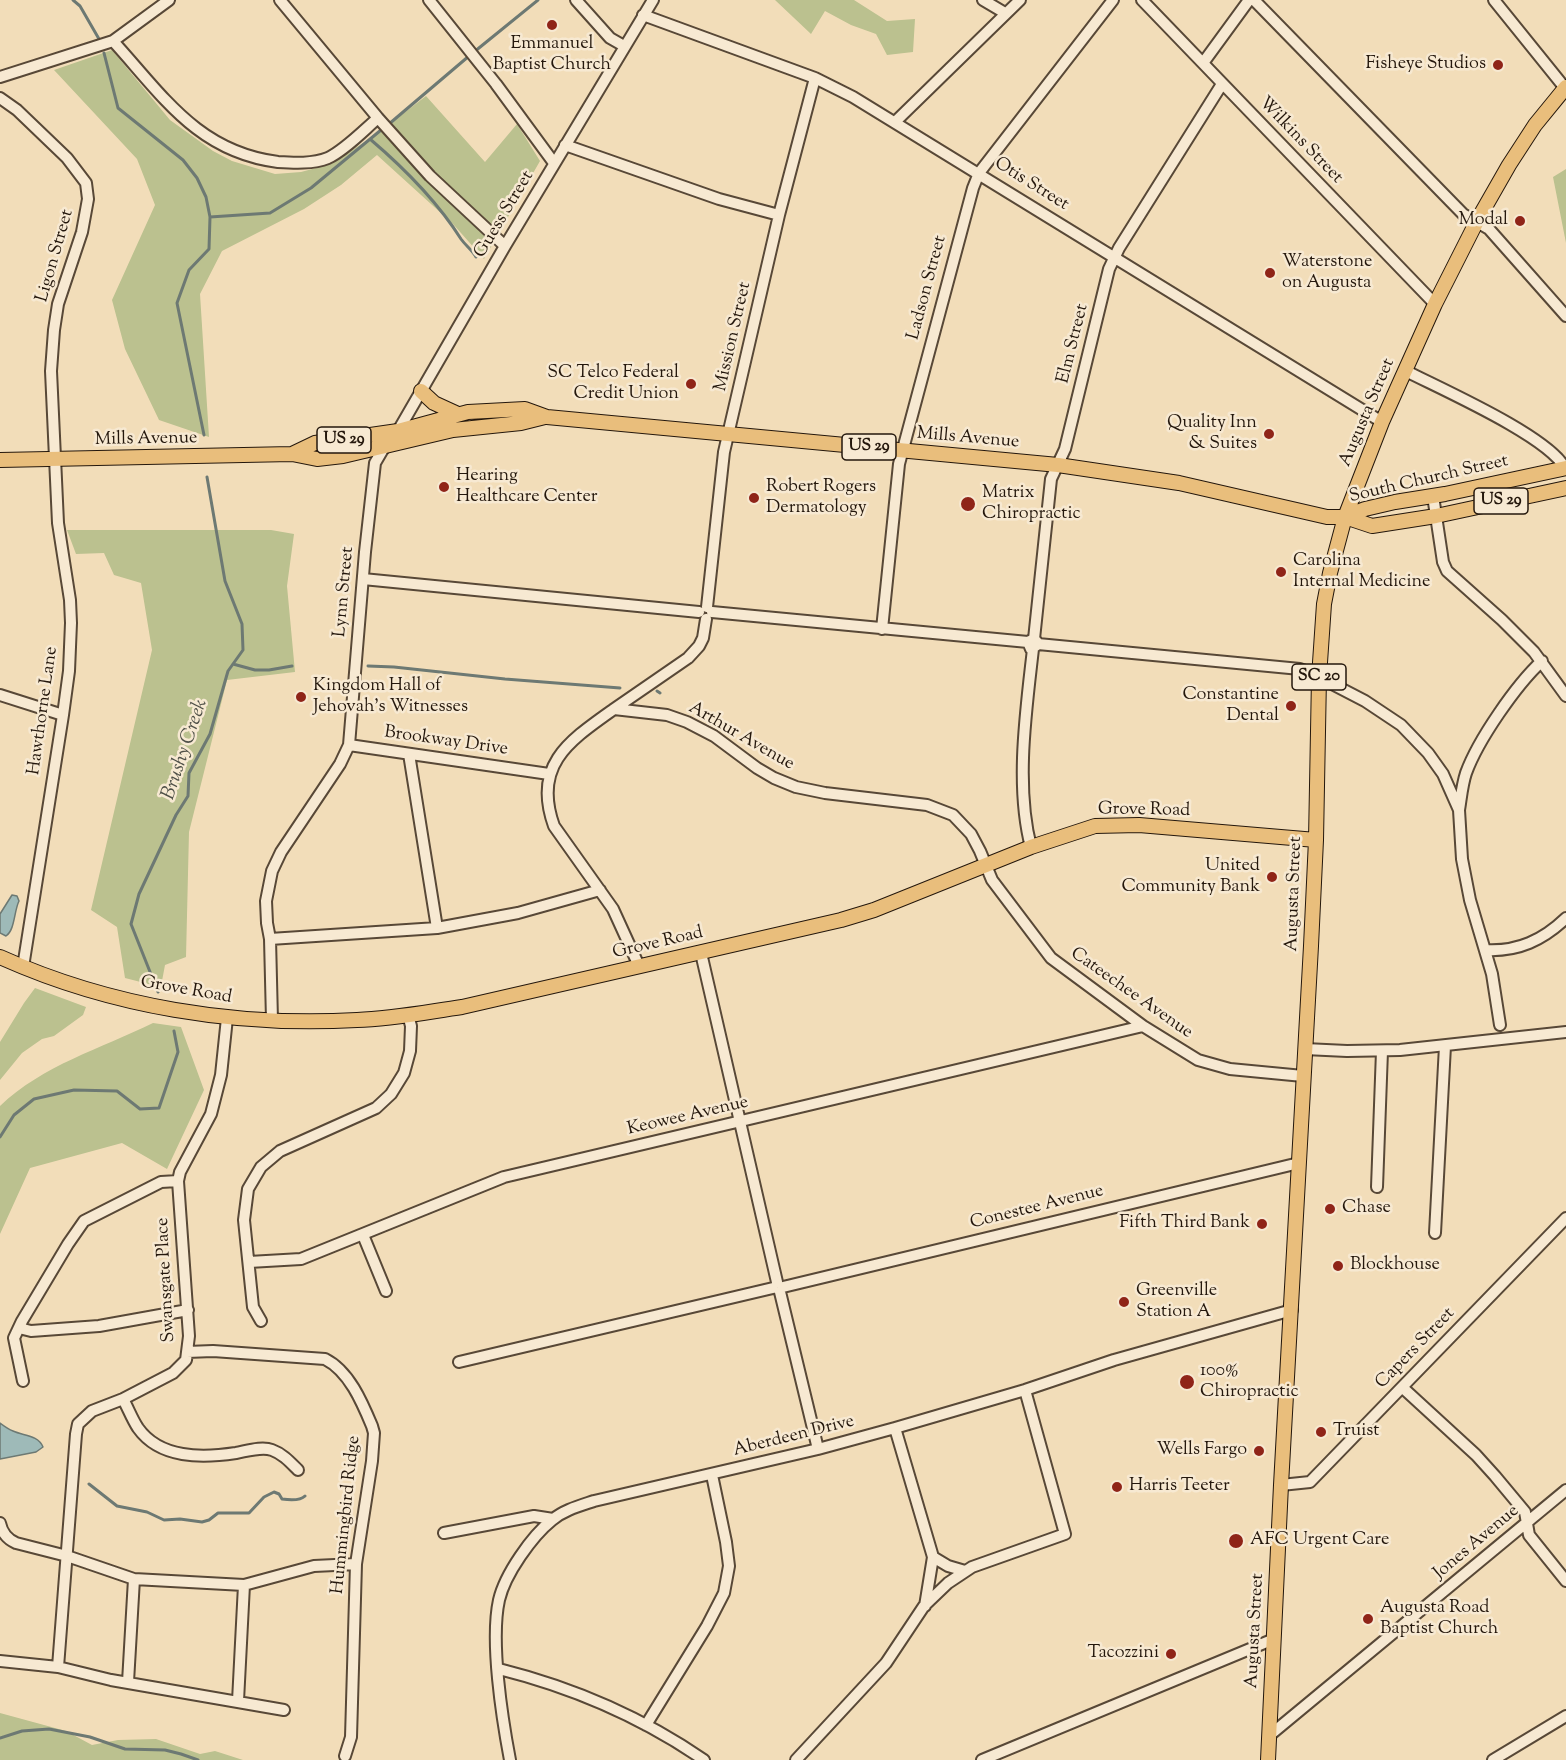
<!DOCTYPE html>
<meta charset="utf-8">
<style>
body{margin:0}
canvas{display:block;background:#f2ddb9}
</style>
<canvas width="1566" height="1760"></canvas>
<script>
const c = document.querySelector('canvas').getContext('2d');
c.lineJoin = 'round';
function fillPath(path, color) { c.fillStyle = color; c.fill(path, 'evenodd'); }
function strokePath(path, color, width, dash) { c.strokeStyle = color; c.lineWidth = width; c.lineCap = dash ? 'butt' : 'round'; c.setLineDash(dash || []); c.stroke(path); }
function drawText(font, color, halo, rows, align = 'center') {
  c.font = font + ' "Sorts Mill Goudy",serif'; c.lineWidth = 5; c.setLineDash([]); c.textBaseline = 'middle'; c.strokeStyle = halo; c.fillStyle = color; for (const [text, x, y, turn = 0] of rows) {
    c.save(); c.translate(x, y); c.rotate((+turn || 0) * Math.PI / 180); c.textAlign = isNaN(turn) ? turn : align; if (halo) c.strokeText(text, 0, 0); c.fillText(text, 0, 0); c.restore();
  }
}
fillPath(new Path2D(`
 M775,0H854L887,21L915,19L913,52L887,55L876,34L851,25L825,11L811,34Z
 M112,50L170,120L213,151L232,161L275,174L301,172L331,164L378,133L426,96L485,162L517,124L540,161L484,259L453,224L377,155L341,185L304,209L222,251L200,294L209,437L159,420L125,349L112,300L155,205L137,159L54,70Z
 M1566,169V243L1553,177Z
 M67,530H271L294,534L287,586L295,672L227,680L189,832L186,957L165,965L162,981L164,988L125,978L117,927L91,910L152,650L141,583L114,575L104,553L76,554Z
 M35,988L86,1007L83,1015L54,1036L42,1039L22,1053L0,1080V1042L24,1003Z
 M153,1023L181,1027L204,1090L167,1169L122,1143L30,1168L0,1234V1106C43,1065 100,1049 153,1023Z
 M0,1713L66,1731L92,1745L118,1740L156,1739L200,1754L215,1751L243,1760H0Z`), '#bbc18f');
const water = new Path2D(`
 M12,895L17,896L19,901C14,911 15,930 6,936L0,933V914Z
 M0,1423C4,1426 8,1429 13,1431C24,1436 38,1435 43,1447L36,1452L0,1459Z`);
fillPath(water, '#9ebab8');
strokePath(water, '#6d7973', 1.5);
strokePath(new Path2D(`
 M73,0L80,6L99,39
 M474,52L538,0
 M104,53L118,108L183,160L197,178L206,197L210,217L209,249L189,270L177,303L204,435
 M389,124L469,56
 M370,139C404,168 437,201 461,239C466,246 472,250 476,257
 M210,217L270,213L311,188L381,130
 M233,664L255,670H269L292,666
 M368,666L394,667L505,679L620,688
 M657,691L660,693
 M158,992L131,924L139,894L176,815L188,796L189,773L210,734L228,671L243,650L242,624L225,581L207,477
 M0,1137L14,1115L34,1099L74,1090L117,1091L140,1109L159,1108L178,1052L174,1031
 M89,1484L117,1506L147,1512L164,1520L180,1519L202,1522L209,1520L218,1513H249L264,1497L274,1492L279,1494L282,1499C289,1500 300,1501 305,1496
 M0,1738L22,1731L49,1729L90,1737L125,1749L165,1750L181,1754L198,1760`), '#6d7973', 3);
const minor = new Path2D(`
 M280,0L378,118L430,176L505,246
 M429,0L496,84L554,163
 M576,0L610,38L624,46
 M983,0L1005,13
 M1142,0L1435,304
 M1254,0L1463,214L1489,229L1566,316
 M1494,0L1565,88
 M643,15L815,78L853,97L1382,422
 M113,41C163,96 198,152 278,162C294,163 313,164 328,158C345,150 364,130 378,118
 M1203,63L1249,0
 M0,77L113,41L169,0
 M0,98L17,110L67,158L86,183L88,199L82,232L58,304L54,330L51,371L58,523L70,600L71,623L69,671L63,715L23,967
 M895,122L1020,0
 M565,145L719,199L779,215
 M1406,371C1441,389 1548,436 1565,468
 M1433,496L1443,562L1447,571L1502,620L1534,652L1566,696
 M363,579L699,612
 M707,607L724,452L779,215L815,78
 M712,612L1028,642L1034,639L1037,642V645L1031,649L1028,642
 M882,629L899,464L973,188L979,173L1113,0
 M1034,639L1051,479L1065,449L1109,269L1119,248L1222,84
 M1038,644L1300,669L1311,673L1365,701L1401,725L1428,753L1443,774L1459,810L1462,859L1470,900L1492,974L1500,1025
 M0,695L63,715
 M614,709L688,658L699,646L703,638L706,619
 M349,745L549,774
 M409,754L437,928
 M1459,810C1461,798 1462,785 1466,773C1478,740 1516,685 1542,661
 M1031,847C1015,786 1026,711 1033,649
 M270,939L437,928L518,913L600,890
 M1485,950C1518,952 1543,940 1566,918
 M701,953L777,1282
 M639,966L613,909L554,826C532,765 569,741 614,709L667,715L687,722L714,736L757,768L774,778L796,787L825,793L927,805L953,815L971,834L980,851L992,880L1051,958L1143,1026L1198,1060L1230,1069L1303,1076
 M272,1020L270,939L267,923L266,901L272,871L281,852L340,764L349,745L365,552L375,463L382,451L398,431L505,246L653,0
 M1305,1049L1347,1051L1400,1050L1566,1032
 M1377,1187L1382,1051
 M1435,1233L1445,1046
 M363,1235L386,1291
 M249,1262L301,1259L504,1177L1143,1026
 M783,1287L1299,1163
 M780,1292L818,1449
 M261,1321L253,1307L244,1220L248,1189L261,1167L280,1151L376,1108L391,1094L404,1073L410,1051L411,1026L408,1015
 M19,1328L31,1331L99,1326L188,1310
 M187,1352L213,1351L325,1359C349,1371 362,1402 372,1426L374,1433L372,1461L356,1564L351,1737L345,1756
 M459,1362L773,1288
 M23,1381L14,1338L22,1321L68,1244L84,1221L161,1182L178,1181
 M1403,1388L1476,1455L1495,1476L1525,1512L1529,1535L1566,1581
 M123,1399C128,1408 132,1419 138,1428C160,1459 202,1458 236,1453C247,1451 262,1446 272,1450C283,1454 290,1462 298,1470
 M895,1428L933,1557L948,1566L965,1571
 M1281,1485L1310,1482L1566,1218
 M0,1523C2,1533 7,1539 16,1543L67,1556L134,1579L244,1585L314,1566L356,1564
 M444,1533L534,1516L553,1519
 M925,1606L933,1557
 M0,1661L58,1667L111,1680L284,1710
 M58,1667L76,1434L78,1424L92,1411L123,1399L173,1373L186,1360L189,1336L178,1181L180,1172L211,1114L221,1075L227,1018
 M499,1669C571,1687 643,1718 704,1760
 M128,1682L134,1579
 M238,1701L244,1585
 M646,1725L707,1626L724,1593L729,1566L726,1542L712,1475
 M1270,1735L1566,1490
 M510,1760C502,1718 490,1641 499,1600C505,1574 532,1536 552,1520C564,1510 579,1506 594,1501L818,1449L895,1428L1025,1390L1114,1360L1292,1310
 M796,1760L886,1663L924,1606L948,1583L972,1567L1065,1534L1025,1390
 M982,1760L1274,1639
 M1493,1760L1566,1716`);
const major = new Path2D(`
 M421,391L434,403L458,414
 M292,454L315,443L398,431L468,412L525,409L547,417L1058,465L1179,483L1327,517H1345L1365,509L1395,502L1445,494L1566,468
 M0,460L292,454L317,459L343,456L453,430L521,423L545,417
 M1345,517L1372,526L1436,516L1566,488
 M0,957C111,1007 236,1027 357,1020C392,1019 427,1012 462,1007L841,920L874,910L1031,847L1095,826L1139,825L1316,840
 M1268,1760L1281,1485L1311,946L1316,840L1319,677L1324,604L1330,573L1345,517L1382,422L1435,304L1477,221L1509,165L1535,125L1566,87`);
strokePath(minor, '#584837', 14);
strokePath(major, '#24170c', 16);
strokePath(minor, '#f7e9d2', 10);
strokePath(major, '#e9be7c', 14);
for (const [x, y, r, color] of [
 [552,25,6,"#8f2418"],
 [1498,65,6,"#8f2418"],
 [1520,221,6,"#8f2418"],
 [1270,273,6,"#8f2418"],
 [691,384,6,"#8f2418"],
 [1269,434,6,"#8f2418"],
 [444,487,6,"#8f2418"],
 [754,498,6,"#8f2418"],
 [968,504,8,"#8f2418"],
 [1281,572,6,"#8f2418"],
 [301,697,6,"#8f2418"],
 [1291,706,6,"#8f2418"],
 [1272,877,6,"#8f2418"],
 [1330,1209,6,"#8f2418"],
 [1262,1224,6,"#8f2418"],
 [1338,1266,6,"#8f2418"],
 [1124,1302,6,"#8f2418"],
 [1187,1382,8,"#8f2418"],
 [1321,1432,6,"#8f2418"],
 [1259,1451,6,"#8f2418"],
 [1117,1487,6,"#8f2418"],
 [1236,1541,8,"#8f2418"],
 [1368,1619,6,"#8f2418"],
 [1171,1654,6,"#8f2418"]
]) { const dot = new Path2D(); dot.arc(x, y, r, 0, 2 * Math.PI); c.fillStyle = color; c.fill(dot); strokePath(dot, '#f7e9d2', 2); }
for (const [x, y, w] of [
 [344,440,54],
 [869,447,54],
 [1501,501,54],
 [1319,677,54]
]) { const box = new Path2D(); box.roundRect(x - w / 2, y - 13, w, 26, 4.5); c.fillStyle = '#f7e9d2'; c.fill(box); strokePath(box, '#24170c', 1.5); }
drawText('bold 16px', '#24170c', null, [
 ["US 29",344,440],
 ["US 29",869,447],
 ["US 29",1501,501],
 ["SC 20",1319,677]
]);
drawText('18px', '#24170c', '#f7e9d2', [
 ["Emmanuel",552,45,"center"],
 ["Baptist Church",552,66,"center"],
 ["Fisheye Studios",1486,65,"right"],
 ["Modal",1508,221,"right"],
 ["Waterstone",1282,263],
 ["on Augusta",1282,284],
 ["SC Telco Federal",679,374,"right"],
 ["Credit Union",679,395,"right"],
 ["Quality Inn",1257,424,"right"],
 ["& Suites",1257,445,"right"],
 ["Hearing",456,477],
 ["Healthcare Center",456,498],
 ["Robert Rogers",766,488],
 ["Dermatology",766,509],
 ["Matrix",982,494],
 ["Chiropractic",982,515],
 ["Carolina",1293,562],
 ["Internal Medicine",1293,583],
 ["Kingdom Hall of",313,687],
 ["Jehovah’s Witnesses",313,708],
 ["Constantine",1279,696,"right"],
 ["Dental",1279,717,"right"],
 ["United",1260,867,"right"],
 ["Community Bank",1260,888,"right"],
 ["Chase",1342,1209],
 ["Fifth Third Bank",1250,1224,"right"],
 ["Blockhouse",1350,1266],
 ["Greenville",1136,1292],
 ["Station A",1136,1313],
 ["100%",1200,1372],
 ["Chiropractic",1200,1393],
 ["Truist",1333,1432],
 ["Wells Fargo",1247,1451,"right"],
 ["Harris Teeter",1129,1487],
 ["AFC Urgent Care",1250,1541],
 ["Augusta Road",1380,1609],
 ["Baptist Church",1380,1630],
 ["Tacozzini",1159,1654,"right"]
], 'left');
drawText('18px', '#24170c', '#f7e9d2', [
 ["Wilkins Street",1300,141,46],
 ["Otis Street",1031,185,32],
 ["Guess Street",505,215,-59],
 ["Ligon Street",56,256,-74],
 ["Ladson Street",928,288,-75],
 ["Mission Street",734,337,-77],
 ["Elm Street",1074,344,-76],
 ["Augusta Street",1368,413,-67],
 ["Mills Avenue",968,439,5],
 ["Mills Avenue",146,440,-1],
 ["South Church Street",1429,480,-13],
 ["Lynn Street",345,592,-85],
 ["Hawthorne Lane",44,711,-82],
 ["Arthur Avenue",741,737,30],
 ["Brookway Drive",446,742,8],
 ["Grove Road",1144,811,1],
 ["Augusta Street",1295,894,-88],
 ["Grove Road",658,944,-13],
 ["Grove Road",186,991,10],
 ["Cateechee Avenue",1131,994,35],
 ["Keowee Avenue",688,1117,-13],
 ["Conestee Avenue",1037,1208,-14],
 ["Swansgate Place",167,1280,-93],
 ["Capers Street",1416,1349,-46],
 ["Aberdeen Drive",794,1437,-14],
 ["Hummingbird Ridge",347,1515,-84],
 ["Jones Avenue",1477,1543,-40],
 ["Augusta Street",1256,1631,-87]
]);
drawText('italic 20px', '#4f5048', '#f7e9d2', [
 ["Brushy Creek",186,750,-71]
]);
</script>
